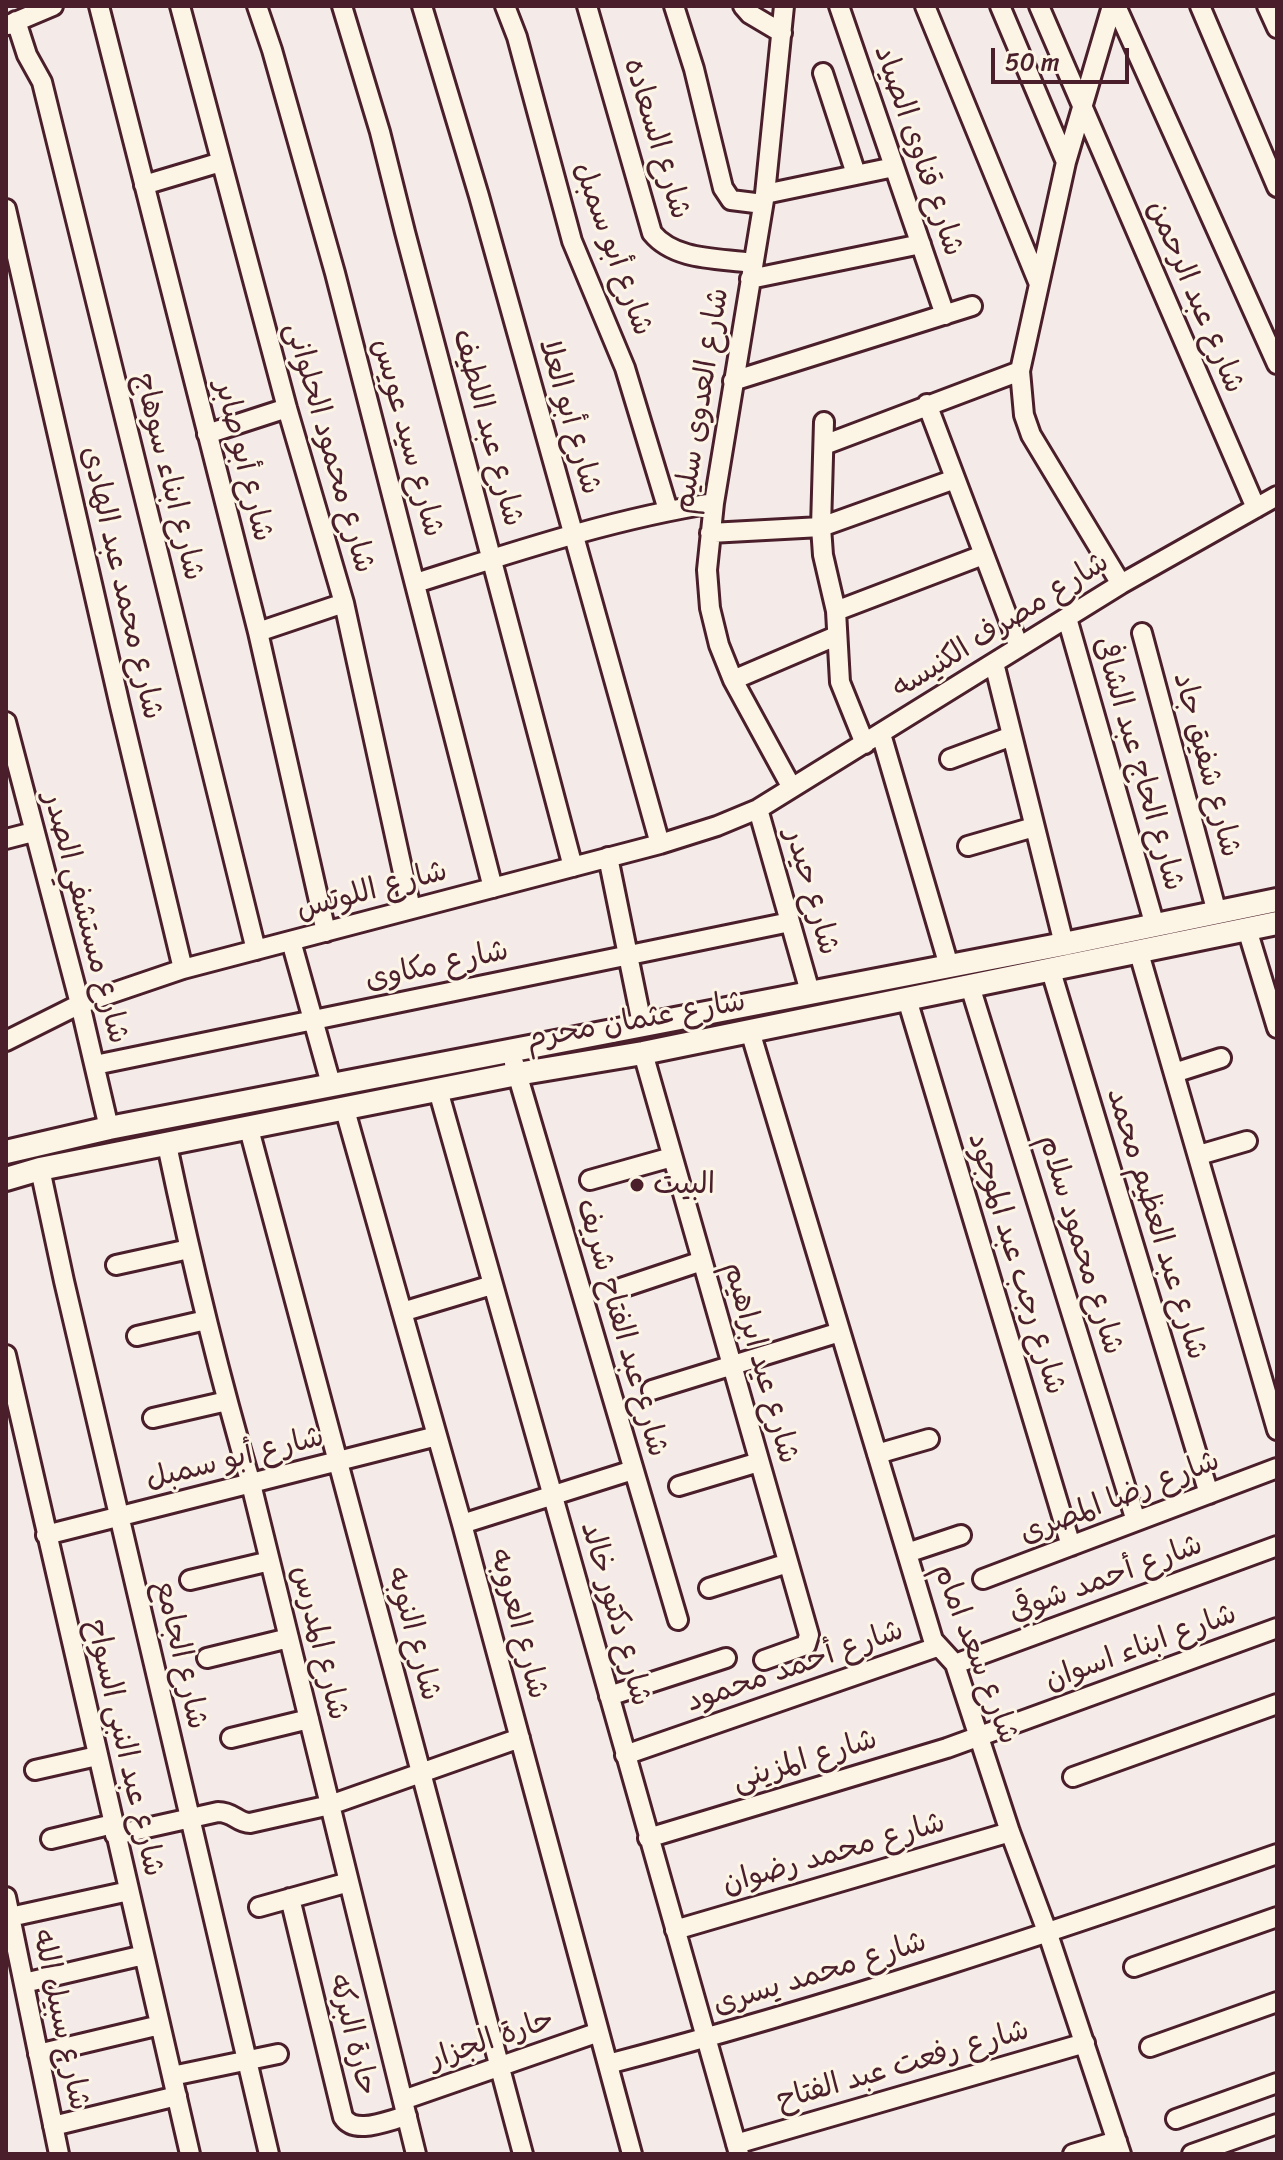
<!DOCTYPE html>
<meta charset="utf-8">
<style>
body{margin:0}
#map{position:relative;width:1283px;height:2160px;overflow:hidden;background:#f4ebe8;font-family:Sriracha,sans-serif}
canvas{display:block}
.frame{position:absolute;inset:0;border:8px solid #4a1f2b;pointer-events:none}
.scale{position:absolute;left:991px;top:48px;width:138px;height:36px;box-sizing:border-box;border:4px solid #4a1f2b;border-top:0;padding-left:10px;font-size:24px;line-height:28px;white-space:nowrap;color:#4a1f2b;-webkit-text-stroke:6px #fcf5e5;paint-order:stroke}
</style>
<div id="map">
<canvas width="1283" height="2160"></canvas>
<div class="frame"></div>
<div class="scale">50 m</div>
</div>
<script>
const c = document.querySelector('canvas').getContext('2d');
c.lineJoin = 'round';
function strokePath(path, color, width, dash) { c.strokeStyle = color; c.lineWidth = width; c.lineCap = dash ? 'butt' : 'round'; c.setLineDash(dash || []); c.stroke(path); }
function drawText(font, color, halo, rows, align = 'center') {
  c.font = font + ' Sriracha,"Playpen Sans Arabic",sans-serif'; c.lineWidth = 6; c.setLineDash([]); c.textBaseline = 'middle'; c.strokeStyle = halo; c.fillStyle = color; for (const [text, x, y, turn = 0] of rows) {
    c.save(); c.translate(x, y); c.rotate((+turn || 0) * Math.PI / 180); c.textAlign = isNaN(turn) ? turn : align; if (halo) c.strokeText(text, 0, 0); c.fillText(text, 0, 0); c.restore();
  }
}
const minor = new Path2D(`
 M99,6L258,632L326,932
 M180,6L287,408L344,603L411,909
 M257,6L272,50L335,273L493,888
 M342,6L380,132L405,232L573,867
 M422,6L479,196L660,844
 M505,6L517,37L572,241L625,368L668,510
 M587,6L652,233C675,261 719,258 752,263
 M674,6L694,69L723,188L731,200L763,204
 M743,6L750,14L782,33
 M784,6L765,194L714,503L707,570L710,608L719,645L733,680L792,788
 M839,6L945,315
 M925,6L1039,284
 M1000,6L1066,162
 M1039,6L1256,508
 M1112,6L1066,162L1020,371L1024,415L1031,435L1121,584
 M1116,6L1277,364
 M1200,6L1277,187
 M1267,6L1277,28
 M16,21L27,55L42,82L256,950
 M8,25L53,6
 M823,73L856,174
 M144,185L221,162
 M765,194L894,167
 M6,209L120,706L183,969
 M750,279L921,244
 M733,381L972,306
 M927,404L1019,647
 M824,422L821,527L823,555L836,611L840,682L865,744
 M207,434L287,408
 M824,445L1020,371
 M710,533L821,527L955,479
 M416,583C514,552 612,519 714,503
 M836,611L983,555
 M1067,618L1155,926
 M258,632L344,603
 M1142,633L1217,913
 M994,663L1064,944
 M733,680L836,636
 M6,722L80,1004L109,1128
 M881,734L949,966
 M950,759L1012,736
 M758,809L810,992
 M6,839L33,832
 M968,846L1034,827
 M608,857L642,1024
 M1247,929L1277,1028
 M291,941L331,1084
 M1139,953L1277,1430
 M1051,971L1209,1494
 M970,986L1136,1521
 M907,999L1071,1546
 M750,1031L933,1640L955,1664L1010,1832L1048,1934L1121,2154
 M6,1041L80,1004L183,969L660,844L717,826L758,809L1121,584L1277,496
 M643,1053L809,1635L806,1645L764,1660
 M514,1063L678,1620
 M95,1065L790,922
 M1174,1073L1221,1058
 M438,1090L739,2154
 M345,1110L462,1524L632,2154
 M249,1129L523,2154
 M167,1145C191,1259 218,1372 251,1484L416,2154
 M1199,1155L1247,1141
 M40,1169L64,1281L269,2154
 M590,1180L672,1157
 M116,1265L189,1249
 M621,1288L702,1261
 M402,1312L492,1285
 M137,1336L206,1320
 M6,1355L190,2154
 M652,1390L840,1332
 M153,1418L227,1401
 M877,1454L929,1439
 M679,1486L759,1462
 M462,1524L633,1470
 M46,1535L437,1436
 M907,1553L961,1535
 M983,1579L1277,1468
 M190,1580L270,1561
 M709,1588L788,1563
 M207,1658L289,1638
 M955,1664L1277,1546
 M609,1696L726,1658
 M231,1738L309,1719
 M625,1755L937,1647
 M35,1770L97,1756
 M1073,1777L1277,1704
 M115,1835L218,1812C234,1812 237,1823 250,1823L330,1805L520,1738
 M648,1838L947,1748L1277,1628
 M51,1839L113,1824
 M6,1897L59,2154
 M290,1898L343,2117C355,2136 388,2120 407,2116
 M259,1907L349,1882
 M10,1917L129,1891
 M675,1930L1010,1832
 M1134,1967L1277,1917
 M24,1983L144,1955
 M1150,2047L1277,2002
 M38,2054L160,2025
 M608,2064C834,2005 1056,1931 1277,1854
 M172,2076L278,2054
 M403,2100L599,2032
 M1176,2119L1277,2083
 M53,2126L177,2096
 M736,2144L1085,2043
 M1073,2154L1117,2141
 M1192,2154L1277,2124`);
const major = new Path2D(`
 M6,1152L109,1128L1064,944L1277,900
 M6,1179L40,1169L517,1074L643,1053L1277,923`);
strokePath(minor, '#4a1f2b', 24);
strokePath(major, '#4a1f2b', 28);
strokePath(minor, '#fcf5e5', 18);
strokePath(major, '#fcf5e5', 22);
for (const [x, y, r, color] of [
 [637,1185,8,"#4a1f2b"]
]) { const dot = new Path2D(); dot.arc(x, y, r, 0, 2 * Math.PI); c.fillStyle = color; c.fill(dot); strokePath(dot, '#fcf5e5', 3); }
drawText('30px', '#4a1f2b', '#fcf5e5', [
 ["شارع السعاده",656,139,73],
 ["شارع قناوى الصياد",918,151,71],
 ["شارع أبو سمبل",612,249,70],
 ["شارع عبد الرحمن",1195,297,67],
 ["شارع العدوى سليم",702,401,-81],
 ["شارع أبو العلا",569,417,74],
 ["شارع عبد اللطيف",487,428,75],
 ["شارع سيد عويس",407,438,75],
 ["شارع محمود الحلوانى",329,448,74],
 ["شارع أبو صابر",243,461,76],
 ["شارع ابناء سوهاج",168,477,76],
 ["شارع محمد عبد الهادى",121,583,77],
 ["شارع مصرف الكنيسه",1001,626,-32],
 ["شارع الحاج عبد الشافى",1138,764,74],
 ["شارع شفيق جاد",1206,765,75],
 ["شارع اللوتس",372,891,-15],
 ["شارع حيدر",811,892,74],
 ["شارع مستشفي الصدر",85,918,75],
 ["شارع مكاوى",437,966,-12],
 ["شارع عثمان محرم",636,1021,-10],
 ["شارع عبد العظيم محمد",1156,1224,73],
 ["شارع محمود سلام",1080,1245,73],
 ["شارع رجب عبد الموجود",1016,1264,73],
 ["شارع عبد الفتاح شريف",621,1328,74],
 ["شارع عيد ابراهيم",760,1363,74],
 ["شارع أبو سمبل",235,1459,-14],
 ["شارع رضا المصرى",1120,1498,-21],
 ["شارع أحمد شوقي",1106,1579,-20],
 ["شارع دكتور خالد",615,1614,74],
 ["شارع العروبه",518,1624,75],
 ["شارع النوبه",413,1634,75],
 ["شارع المدرس",319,1643,76],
 ["شارع ابناء اسوان",1141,1648,-20],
 ["شارع سعد امام",975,1654,69],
 ["شارع الجامع",180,1655,77],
 ["شارع أحمد محمود",795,1667,-19],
 ["شارع عبد النبى السواح",124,1748,77],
 ["شارع المزينى",805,1761,-17],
 ["شارع محمد رضوان",834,1854,-16],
 ["شارع محمد يسرى",820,1974,-17],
 ["شارع سبيل الله",60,2020,78],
 ["حارة البركه",352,2035,76],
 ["حارة الجزار",492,2040,-19],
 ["شارع رفعت عبد الفتاح",903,2066,-16]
]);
drawText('30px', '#4a1f2b', '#fcf5e5', [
 ["البيت",653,1185]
], 'left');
</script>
